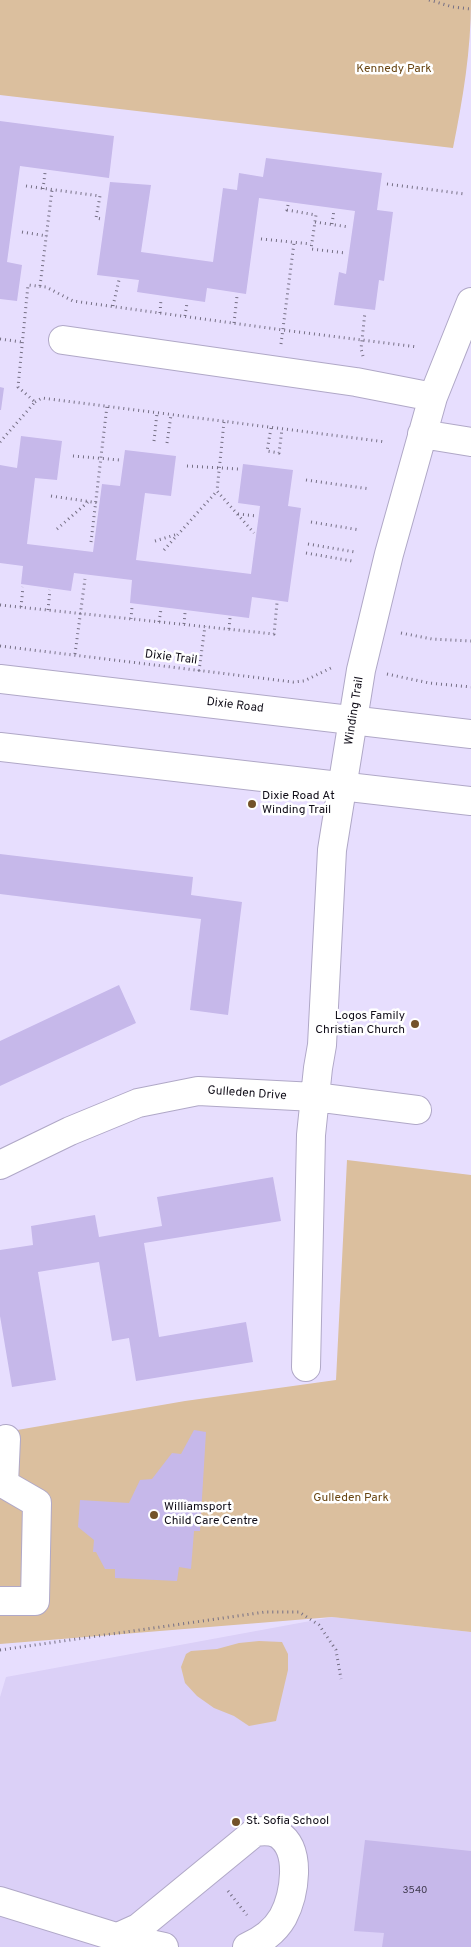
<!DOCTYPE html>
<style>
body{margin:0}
canvas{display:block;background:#e7defe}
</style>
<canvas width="471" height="1947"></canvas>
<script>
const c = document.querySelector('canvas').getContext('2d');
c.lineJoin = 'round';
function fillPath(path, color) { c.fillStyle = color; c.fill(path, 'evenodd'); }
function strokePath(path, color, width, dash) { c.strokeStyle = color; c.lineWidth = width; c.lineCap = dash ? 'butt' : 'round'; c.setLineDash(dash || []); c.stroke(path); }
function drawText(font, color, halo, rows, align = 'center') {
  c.font = font + ' Overpass,sans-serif'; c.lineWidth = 5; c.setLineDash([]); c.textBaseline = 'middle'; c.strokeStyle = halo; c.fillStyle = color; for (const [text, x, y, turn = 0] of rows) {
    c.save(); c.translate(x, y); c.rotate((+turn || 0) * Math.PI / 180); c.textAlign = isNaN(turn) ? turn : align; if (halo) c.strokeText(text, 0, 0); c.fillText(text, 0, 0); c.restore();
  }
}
fillPath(new Path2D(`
 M332,1617L471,1632V1947H0V1697L6,1677Z`), '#dbd0f7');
fillPath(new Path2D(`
 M0,0H471C471,51 463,98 453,148L0,95Z
 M347,1160L471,1175V1632L332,1617L0,1644V1433L185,1401L336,1380Z
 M259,1641L282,1642L288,1654V1670L276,1721L249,1726L234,1716L214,1708L197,1696L185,1683L181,1667L186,1654L191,1651L217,1649L239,1643Z`), '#dbbf9e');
fillPath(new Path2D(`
 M0,121L114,136L109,178L20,166L7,262L22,265L17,301L0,299Z
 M266,158L382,173L377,210L393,212L384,281L379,280L375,310L334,305L339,272L346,274L355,211L259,198L246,294L207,288L205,302L137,292L139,280L97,275L110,182L151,185L141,252L213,262L223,188L237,190L239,173L263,177Z
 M0,387L4,388L1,410H0Z
 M21,436L62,441L57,480L35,478L27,544L93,552L102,484L120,486L125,450L176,456L171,496L145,493L136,560L251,574L260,506L238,503L243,464L293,470L288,506L301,508L288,602L252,597L249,618L130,603L132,580L74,573L71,591L21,584L23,566L0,563V465L17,468Z
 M0,854L193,877L191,895L242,902L228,1015L190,1010L201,919L0,894Z
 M119,985L136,1023L0,1086V1041Z
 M273,1177L281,1221L144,1243L159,1337L246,1322L253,1362L136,1381L129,1338L112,1341L99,1262L38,1272L56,1380L12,1387L0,1316V1250L33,1245L31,1226L95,1215L99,1237L162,1226L157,1197Z
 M194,1430L206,1432L200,1531H194L191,1569L179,1567L177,1581L115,1578V1569H105L96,1552H93L94,1540L78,1527L80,1500L129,1503L140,1480L152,1479L172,1453L181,1454Z
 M365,1840L471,1851V1947H382L384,1933L354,1931Z`), '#c6b8ea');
const minor = new Path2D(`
 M63,340L356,382L433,397
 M422,434L471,442
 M0,1165L70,1131L138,1103L198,1091L315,1097L417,1110
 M306,1367L311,1135L318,1068L322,1045L332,850L361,670L389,554L433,397L471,302
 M0,1484H4L37,1503L35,1601H0
 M4,1484L6,1439
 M0,1901L113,1936L164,1947
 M118,1937L138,1928L255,1832C262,1831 270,1830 278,1834C303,1850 294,1896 283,1917C275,1931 261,1941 247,1947`);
const major = new Path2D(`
 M0,679L471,734
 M0,747L471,801`);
strokePath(minor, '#b0a8c7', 30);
strokePath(major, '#b0a8c7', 30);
strokePath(new Path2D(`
 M429,0L453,7L471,9
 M387,184L465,194
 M26,186L100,196L96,218L101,219
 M43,189L45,173
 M288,205L287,210L316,215L311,249L346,253
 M315,222L349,227
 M332,224L334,210
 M22,232L47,236
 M261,239L311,244
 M40,286L52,190
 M113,306L119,280
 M160,313L161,299
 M185,316L187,303
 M234,323L237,296
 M0,339L22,342
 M281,344L294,243
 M363,356L361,349L365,312
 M35,402L42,398L386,442
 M224,422L217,491L254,533
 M271,428L267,451L279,453L282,429
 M154,441L157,413
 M0,442L35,402L18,387L28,285L46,287L73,301L283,330L418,347
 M167,443L171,415
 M73,456L120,460
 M187,466L239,469
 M306,480L370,489
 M51,496L99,503
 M238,514L257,516
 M311,522L360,530
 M57,529L88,502
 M155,541L178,534
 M91,542L107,406
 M308,544L355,552
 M164,550L217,491
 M306,553L352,561
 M0,605L274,634L277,603
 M21,607L23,587
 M48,610L50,590
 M131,619L132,607
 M159,622L161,609
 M184,624L185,613
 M229,629L230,618
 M401,633L432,639L471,641
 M0,646L293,682L304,681L333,667
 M75,654L85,579
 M199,671L205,626
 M387,674L429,683L471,687
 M0,1650L265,1612H299L319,1625L336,1650L341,1679
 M228,1891L247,1915`), '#756f84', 3, [1, 4]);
strokePath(minor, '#fff', 28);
strokePath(major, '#fff', 28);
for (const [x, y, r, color] of [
 [252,804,5,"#735229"],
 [415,1024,5,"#735229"],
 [154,1515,5,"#735229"],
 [236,1822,5,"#735229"]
]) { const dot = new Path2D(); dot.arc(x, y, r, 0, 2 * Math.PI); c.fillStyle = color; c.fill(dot); strokePath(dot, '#fff', 2); }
drawText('10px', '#3e384c', null, [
 ["3540",415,1891]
]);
drawText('12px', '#694613', '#fff', [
 ["Kennedy Park",394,70],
 ["Gulleden Park",351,1499]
]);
drawText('12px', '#100d18', '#fff', [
 ["Dixie Trail",171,658,7],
 ["Dixie Road",235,706,7],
 ["Winding Trail",355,711,-81],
 ["Gulleden Drive",247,1094,4]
]);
drawText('12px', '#100d18', '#fff', [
 ["Dixie Road At",262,797],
 ["Winding Trail",262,811],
 ["Logos Family",405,1017,"right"],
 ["Christian Church",405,1031,"right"],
 ["Williamsport",164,1508],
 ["Child Care Centre",164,1522],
 ["St. Sofia School",246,1822]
], 'left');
</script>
